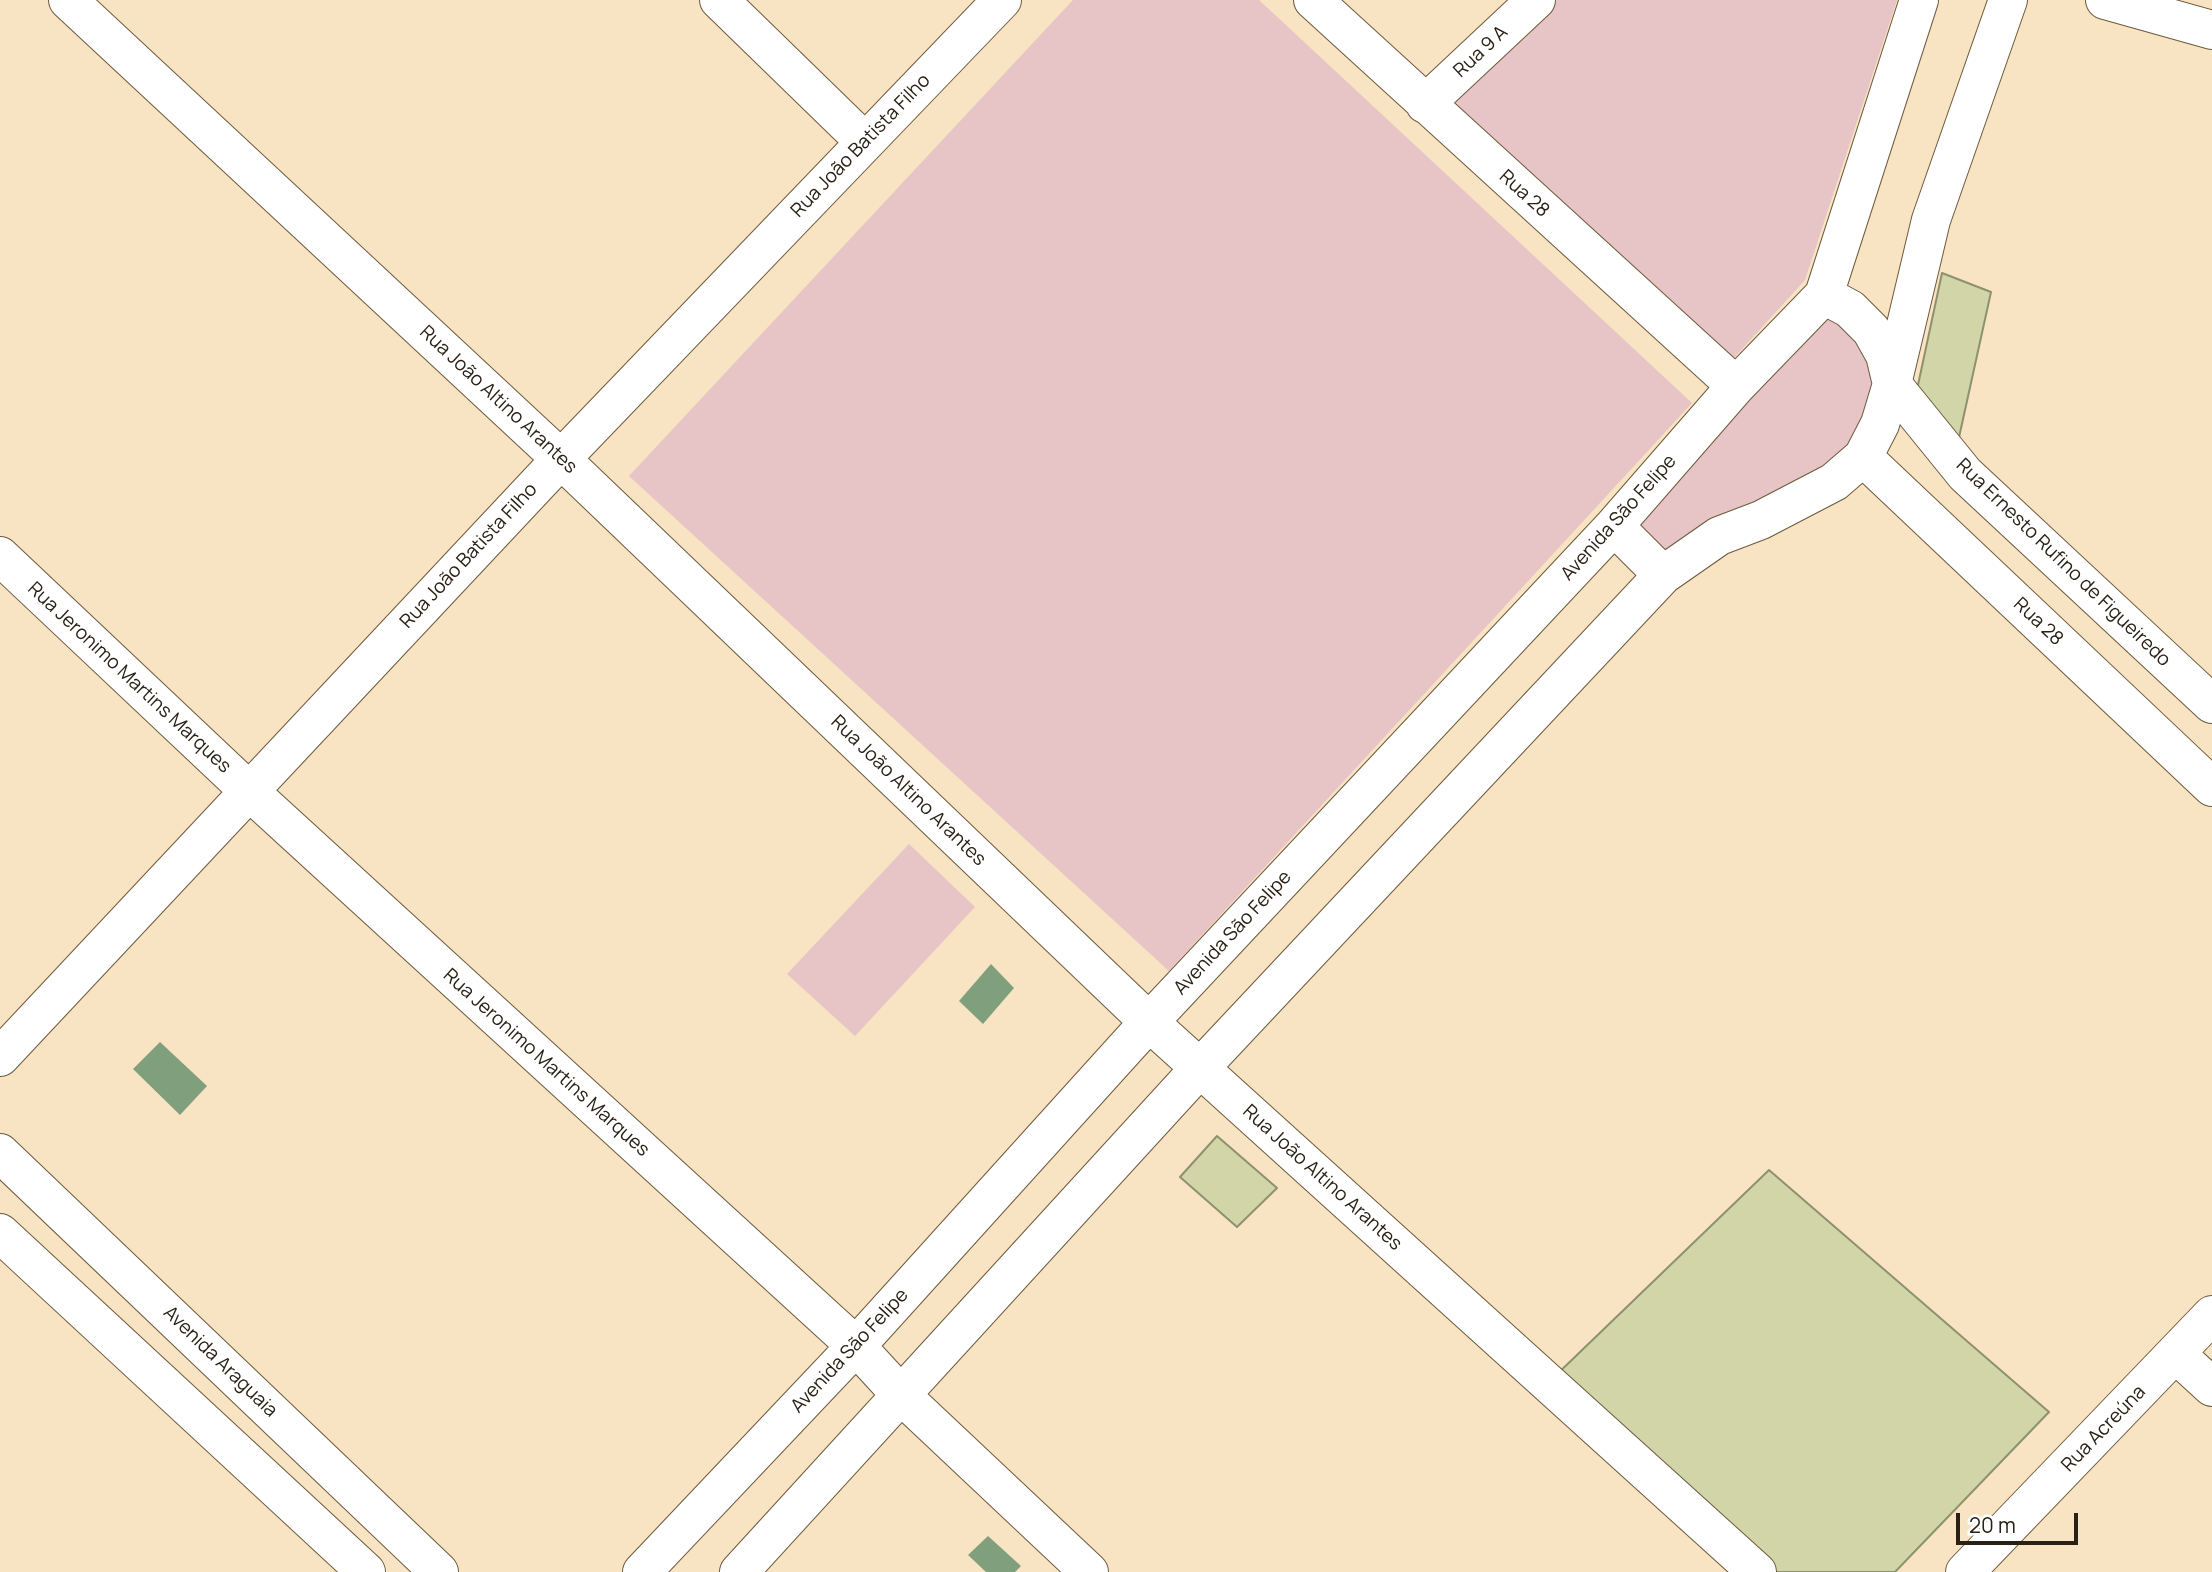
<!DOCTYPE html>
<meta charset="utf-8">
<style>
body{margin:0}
#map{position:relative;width:2212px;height:1572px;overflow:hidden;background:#f8e3c2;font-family:Manrope,sans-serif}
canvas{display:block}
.scale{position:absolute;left:1956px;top:1513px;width:122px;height:32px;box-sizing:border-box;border:4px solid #292115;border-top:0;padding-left:9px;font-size:21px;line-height:24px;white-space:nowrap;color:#292115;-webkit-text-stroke:5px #fff;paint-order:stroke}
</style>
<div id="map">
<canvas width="2212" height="1572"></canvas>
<div class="scale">20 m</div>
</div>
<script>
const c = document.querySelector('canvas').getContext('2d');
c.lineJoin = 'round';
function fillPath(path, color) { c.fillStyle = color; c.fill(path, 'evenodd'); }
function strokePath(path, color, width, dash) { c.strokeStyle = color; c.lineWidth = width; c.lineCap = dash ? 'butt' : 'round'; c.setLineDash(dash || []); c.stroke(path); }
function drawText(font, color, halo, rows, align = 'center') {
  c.font = font + ' Manrope,sans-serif'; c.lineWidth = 5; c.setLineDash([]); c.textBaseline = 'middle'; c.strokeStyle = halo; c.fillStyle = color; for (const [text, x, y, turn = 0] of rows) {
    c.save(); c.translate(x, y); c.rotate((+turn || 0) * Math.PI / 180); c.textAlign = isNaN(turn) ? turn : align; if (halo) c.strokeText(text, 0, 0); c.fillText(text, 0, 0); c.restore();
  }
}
fillPath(new Path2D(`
 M1073,0H1259L1692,403L1169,971L629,476Z
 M1557,0H1897L1805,280L1733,359L1449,102Z
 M1823,299L1883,356L1860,457L1664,571L1618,527Z
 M909,844L975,907L855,1036L787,974Z`), '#e7c4c5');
fillPath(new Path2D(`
 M991,964L1014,988L983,1024L959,1001Z
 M160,1042L207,1086L180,1115L133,1069Z
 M988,1536L1021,1566L1015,1572H986L968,1555Z`), '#809f7d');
const building = new Path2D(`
 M1942,273L1991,292L1956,451L1915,399Z
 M1217,1136L1277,1188L1237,1227L1180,1177Z
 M1769,1170L2049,1412L1895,1572H1761L1552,1379Z`);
fillPath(building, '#d1d5a8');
strokePath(building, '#8e916e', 2);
const minor = new Path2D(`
 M68,0L561,459L1149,1022L1757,1572
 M719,0L865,142
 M1313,0L1736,386
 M2105,0L2212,30
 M1425,104L1536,0
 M1824,295L1850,309L1871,330L1885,355L1892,384L1965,474L2212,704
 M1863,457L2212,787
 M1614,526L1663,575
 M0,556L249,791L856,1346L901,1395L1089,1572
 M0,1057L561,459L1002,0
 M0,1153L439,1572
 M0,1233L366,1572
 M2176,1354L2212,1387
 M642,1572L856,1346L1149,1022L1614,526L1736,386L1824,295L1919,0
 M739,1572L1200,1068L1663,575L1719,536L1761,520L1834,482L1863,457L1880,424L1892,384L1931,220L2008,0
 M1965,1572L2212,1315`);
strokePath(minor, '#6c5a3d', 40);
strokePath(minor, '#fff', 38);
drawText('19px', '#292115', '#fff', [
 ["Rua 9 A",1481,52,-43],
 ["Rua João Batista Filho",861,146,-46],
 ["Rua 28",1524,194,42],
 ["Rua João Altino Arantes",498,400,43],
 ["Avenida São Felipe",1619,518,-48],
 ["Rua João Batista Filho",469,556,-47],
 ["Rua Ernesto Rufino de Figueiredo",2063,563,44],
 ["Rua 28",2038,622,43],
 ["Rua Jeronimo Martins Marques",129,678,43],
 ["Rua João Altino Arantes",908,791,44],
 ["Avenida São Felipe",1233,933,-47],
 ["Rua Jeronimo Martins Marques",546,1063,42],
 ["Rua João Altino Arantes",1322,1178,42],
 ["Avenida São Felipe",850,1351,-47],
 ["Avenida Araguaia",220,1362,44],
 ["Rua Acreúna",2104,1429,-46]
]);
</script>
